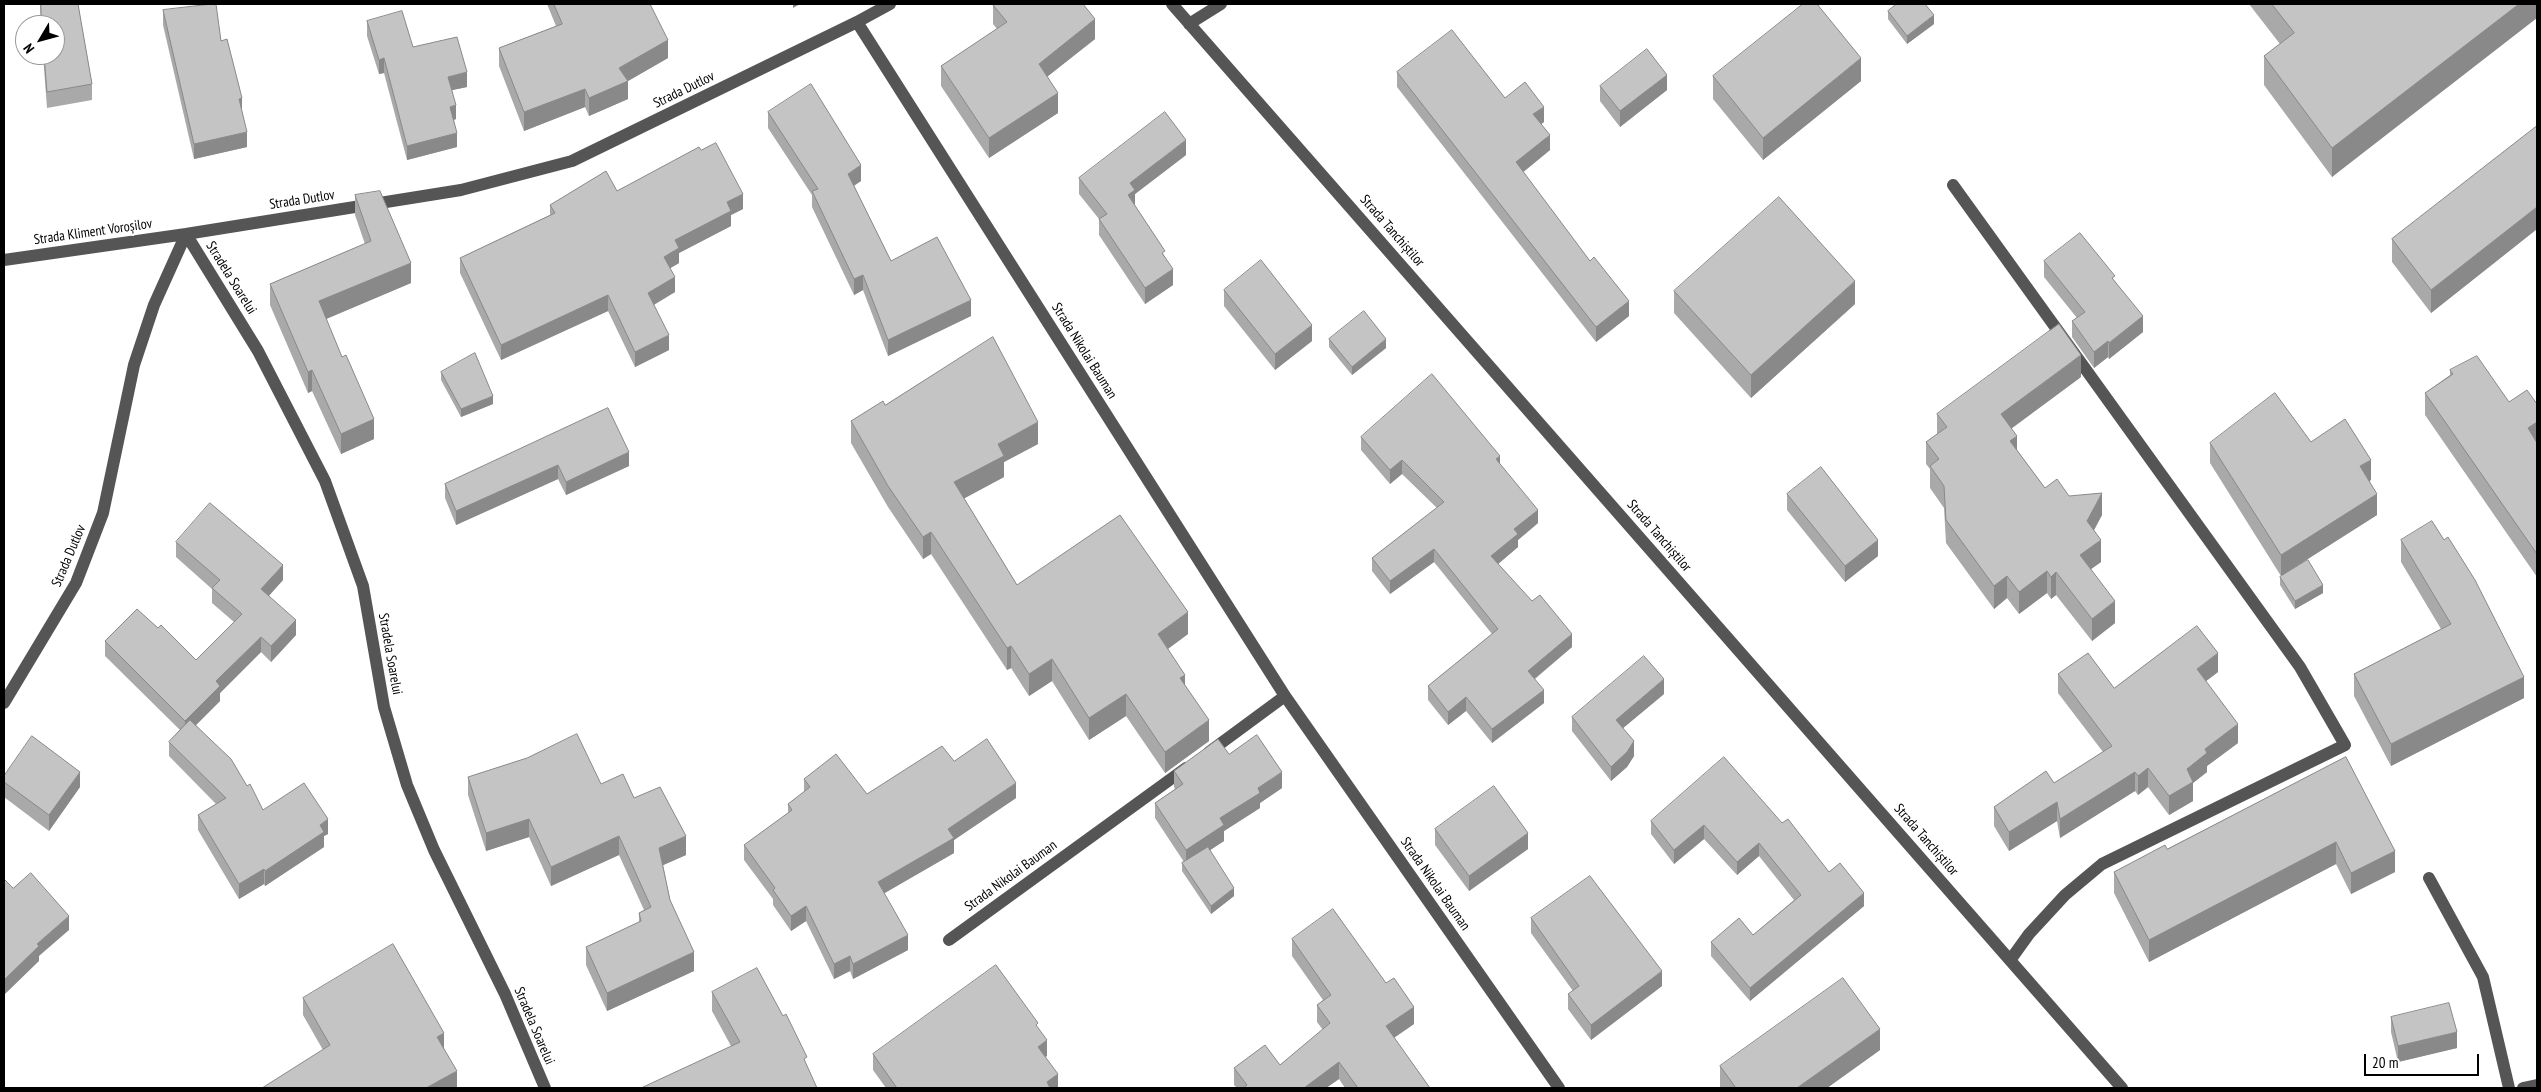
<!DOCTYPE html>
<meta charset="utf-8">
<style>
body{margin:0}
#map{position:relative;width:2541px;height:1092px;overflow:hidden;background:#fff;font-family:"PT Sans Narrow",sans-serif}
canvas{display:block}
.frame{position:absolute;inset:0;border:5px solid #000;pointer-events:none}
.north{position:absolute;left:15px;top:15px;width:50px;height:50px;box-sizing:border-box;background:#fff;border:1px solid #999;border-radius:50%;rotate:233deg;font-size:14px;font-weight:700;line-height:20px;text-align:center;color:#000}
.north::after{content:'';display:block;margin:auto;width:18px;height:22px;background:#000;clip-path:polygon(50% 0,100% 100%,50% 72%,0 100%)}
.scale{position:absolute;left:2364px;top:1054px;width:115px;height:22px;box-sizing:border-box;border:2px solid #000;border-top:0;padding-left:6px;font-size:15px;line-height:18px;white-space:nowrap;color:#000;-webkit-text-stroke:4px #fff;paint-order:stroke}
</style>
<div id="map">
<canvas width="2541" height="1092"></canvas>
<div class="frame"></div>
<div class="north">N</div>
<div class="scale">20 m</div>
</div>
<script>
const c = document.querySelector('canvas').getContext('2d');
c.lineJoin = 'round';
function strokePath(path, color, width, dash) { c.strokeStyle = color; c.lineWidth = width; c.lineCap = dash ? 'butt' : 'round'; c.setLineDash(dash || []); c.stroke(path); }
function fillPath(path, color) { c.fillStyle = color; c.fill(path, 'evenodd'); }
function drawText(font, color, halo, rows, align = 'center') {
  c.font = font + ' "PT Sans Narrow",sans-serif'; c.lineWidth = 4; c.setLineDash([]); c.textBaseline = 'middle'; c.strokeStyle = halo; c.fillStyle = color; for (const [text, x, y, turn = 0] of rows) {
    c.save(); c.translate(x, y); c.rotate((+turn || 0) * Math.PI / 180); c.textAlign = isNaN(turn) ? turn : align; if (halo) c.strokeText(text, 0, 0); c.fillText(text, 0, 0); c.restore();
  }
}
strokePath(new Path2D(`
 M1172,4L2122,1088
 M857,22L1285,696L1559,1088
 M1189,24L1221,4
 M1953,185L2300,667L2345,745L2102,864L2065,895L2029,934L2011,959
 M4,260L186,234L258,351L325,481L363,586L384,707L407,785L434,850L505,994L545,1088
 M4,703L76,583L103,513L134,365L154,305L186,234L461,190L572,161L857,22L890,4
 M1209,752L1285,696
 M2429,878L2483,977L2509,1088
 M949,940L1186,768
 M2523,1088L2537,1085`), '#555', 12);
fillPath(new Path2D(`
 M40,4H78L92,84V100L47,108L43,55H55V25H41Z
 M547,4H650L668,58L628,81V99L589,116L585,107L524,131L499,66V48L556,26Z
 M2249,4H2537L2332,177L2264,85V56L2280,44Z
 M993,5L1095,39L1047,77L1058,113L989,158L941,86V66L997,29L993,24Z
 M163,10L242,113L247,147L194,159L163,25Z
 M1888,11L1934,24L1907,44L1888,19Z
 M367,21L413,47L467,87L452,90L456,119L454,120L457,147L407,160L384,73L379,74L367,36Z
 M1397,72L1505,98L1544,122L1541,124L1550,150L1523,172L1629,316L1596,342L1397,87Z
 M1713,76L1861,81L1763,160L1713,99Z
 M1600,86L1667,90L1620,127L1600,101Z
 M768,112L861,181L854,186L891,261L971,316L888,356L863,290L854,295L812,207V195L768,128Z
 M2537,126V229L2431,313L2392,262V239Z
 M701,150L743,209L731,215V226L679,253V263L670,268L675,292L654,305L669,350L635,367L608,311L501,360L460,273V258L550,215V205L617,191Z
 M1186,155L1135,194V206L1165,257L1173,285L1145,304L1099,235V219L1079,194V178Z
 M355,195L411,283L326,319L374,439L341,454L312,391L308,393L270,305V284L365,244L355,215Z
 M2044,261L2115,281L2143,332L2109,359L2108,357L2094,368L2072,337V321L2077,318L2044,277Z
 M1224,290L1312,341L1275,370L1224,306Z
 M1674,291L1855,304L1751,398L1674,313Z
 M1329,339L1386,348L1352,375L1329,347Z
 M2450,370L2509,402L2537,404V577L2425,415V393L2450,375Z
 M441,372L493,404L461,417L441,380Z
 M2081,377L2011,429L2017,450L2045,488L2069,496L2102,515L2094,530L2101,562L2091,569L2115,623L2092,641L2056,595L2051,599L2047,593L2019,614L2007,598L1994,609L1946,543L1944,508L1930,488V469L1926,464V442L1937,434V414Z
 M885,405L1038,444L1004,462V477L964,498L1017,585L1188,634L1168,649L1185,685L1209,741L1165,773L1126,716L1089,740L1052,681L1029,696L1011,668L1007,670L931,554L923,559L888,507L851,443V421Z
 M608,408L629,466L566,495L558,479L456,525L445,498V484Z
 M1361,437L1500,464L1538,523L1518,540V547L1498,564L1572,647L1535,679L1544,703L1492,743L1466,711L1448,725L1428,700V686L1492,634L1434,562L1390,594L1372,571V558L1437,508L1402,474L1390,484L1361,450Z
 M2311,442L2371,480L2369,481L2377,515L2281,576L2210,463V443Z
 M1787,494L1878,556L1845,582L1787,510Z
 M2401,540L2524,698L2391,766L2354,696V674L2441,629L2401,562Z
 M176,542L283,580L269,596L296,635L271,662L261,652L220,693V701L196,725L263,810L328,834L324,836V847L265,886L264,884L239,899L198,830V815L216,804L169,756V742L180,730L105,656V641L196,660L234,622L212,603V589L176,557Z
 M2280,577L2323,593L2295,609L2280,585Z
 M2218,672L2206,681L2238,743L2207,766V772L2193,783V801L2169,815L2148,787L2138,795L2135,791L2060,838L2057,821L2009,851L1994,826V807L2054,783L2103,752L2058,693V674L2114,688Z
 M1664,694L1623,728L1634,756L1627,767L1611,781L1572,731V717Z
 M1229,754L1282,788L1260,803V808L1224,831V841L1210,850L1234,896L1211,914L1182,871V863L1184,862L1155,818V803L1175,789L1174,787V771Z
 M2346,757L2395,872L2351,894L2336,864L2149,962L2114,893V872L2167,849Z
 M954,761L1016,798L954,840V853L884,893L908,950L853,979L850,971L834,979L806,921L791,931L773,905V899L744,860V845L788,813V804L804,792V779L867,794Z
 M4,776L80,787L49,831L4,797Z
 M468,777L601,784L634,798L686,855L663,865L670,900L694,971L607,1011L586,965V947L639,922V913L644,910L619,855L551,886L529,837L486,851L468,795Z
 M1651,821L1782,823L1829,872L1864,906L1750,1001L1711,956V942L1753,935L1794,900L1759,856L1737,875L1704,839L1674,864L1651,834Z
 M1435,829L1528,849L1469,891L1435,845Z
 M1531,918L1662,986L1591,1040L1568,1009V994L1573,991L1531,933Z
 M1292,939L1414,1024L1394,1038L1430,1088H1345L1339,1079L1326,1088H1237L1234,1085V1068L1280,1065L1323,1030L1317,1022V1005L1323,1000L1292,956Z
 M712,992L807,1065L731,1046L712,1011Z
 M303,998L444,1050L457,1088L323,1050L303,1015Z
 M2391,1017L2457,1048L2398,1062L2391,1032Z
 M1038,1028L1047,1056L1045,1057L1058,1088H886L873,1070V1054Z
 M1880,1050L1827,1088H1721L1720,1087V1066Z`), '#a9a9a9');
fillPath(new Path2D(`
 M793,4H800L793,8Z
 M2519,4H2537V18L2332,177V148Z
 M1934,15V24L1907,44V36Z
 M1095,19V39L1039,83V64Z
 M668,40V58L628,81V99L589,116V98L619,68Z
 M384,58V73L379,74V60Z
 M1861,58V81L1763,160V138Z
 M467,72V87L448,91V77Z
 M1667,75V90L1620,127V111Z
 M585,89V107L524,131V112Z
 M1058,93V113L989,158V138Z
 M242,98V113L239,99Z
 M456,105V119L450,121V107Z
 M1544,107V122L1533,130V114Z
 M247,132V147L194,159V144Z
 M457,133V147L407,160V146Z
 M1550,135V150L1516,178V162Z
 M1186,140V155L1135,194V206L1128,195L1130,183Z
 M861,165V181L848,189V174Z
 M743,194V209L731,215V226L679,253V263L664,272V257L675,240L727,202Z
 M2537,207V229L2431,313V290Z
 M411,263V283L319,322V301Z
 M1173,269V285L1145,304V288Z
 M863,275V290L854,295V279Z
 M675,277V292L648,308V293Z
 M1855,281V304L1751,398V375Z
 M608,295V311L501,360V345Z
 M971,300V316L888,356V340Z
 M1629,301V316L1596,342V327Z
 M2143,316V332L2109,359V343Z
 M1312,325V341L1275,370V354Z
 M669,335V350L635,367V352Z
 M1386,339V348L1352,375V367Z
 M2108,341V357L2094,368V352Z
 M2081,355V377L2001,436V414Z
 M312,370V391L308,393V372Z
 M493,396V404L461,417V409Z
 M374,419V439L341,454V434Z
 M1038,422V444L1004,462V477L954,504V482L998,444Z
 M2537,422V445L2528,428Z
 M2017,436V459L2010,441Z
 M629,452V466L566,495V482Z
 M1500,456V470L1496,459Z
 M1402,460V474L1390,484V470Z
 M2371,460V480L2360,487V466Z
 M558,465V479L456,525V511Z
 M2102,493V515L2087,543V521Z
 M2377,494V515L2281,576V555Z
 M1538,510V523L1518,540V547L1491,570V556L1514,529Z
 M931,532V554L923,559V537Z
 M1878,540V556L1845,582V566Z
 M2101,540V562L2080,577V555Z
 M1434,549V562L1390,594V581Z
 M283,565V580L261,604V589Z
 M2047,571V593L2019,614V592Z
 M2056,572V595L2051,599V577Z
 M2007,576V598L1994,609V586Z
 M2323,585V593L2295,609V601Z
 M2115,601V623L2092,641V619Z
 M1188,612V634L1158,656V634Z
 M296,620V635L271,662V646Z
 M1572,634V647L1528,684V671Z
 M261,637V652L220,693V701L185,736V721L216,681Z
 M1011,646V668L1007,670V648Z
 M2218,653V672L2197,688V669Z
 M1052,659V681L1029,696V674Z
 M1185,675V696L1180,678Z
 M2524,677V698L2391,766V744Z
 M1664,679V694L1616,734V720Z
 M1544,690V703L1492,743V729Z
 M1126,694V716L1089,740V718Z
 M1466,697V711L1448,725V712Z
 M1209,720V741L1165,773V752Z
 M2238,724V743L2207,766V772L2193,783V801L2169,815V796L2187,769L2205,749Z
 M1634,741V756L1627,767L1611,781V767Z
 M2148,768V787L2138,795V776Z
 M80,772V787L49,831V815Z
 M1282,772V788L1260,803V808L1224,831V841L1186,866V850L1220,818L1258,788Z
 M2135,772V791L2060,838V819Z
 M1016,783V798L954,840V853L878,897V882L948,829Z
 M2057,802V821L2009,851V832Z
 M328,819V834L324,836V847L265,886V871L320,825Z
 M529,819V837L486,851V833Z
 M1704,825V839L1674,864V850Z
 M1528,833V849L1469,891V876Z
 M619,836V855L551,886V867Z
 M686,836V855L659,867V848Z
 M2336,842V864L2149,962V940Z
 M1759,843V856L1737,875V862Z
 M2395,851V872L2351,894V873Z
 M264,869V884L239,899V884Z
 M1234,888V896L1211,914V906Z
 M1864,893V906L1750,1001V988Z
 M806,906V921L791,931V916Z
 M69,916V930L39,956V961L4,995V980L37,944Z
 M908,935V950L853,979V964Z
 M694,952V971L607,1011V993Z
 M850,956V971L834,979V964Z
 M1662,971V986L1591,1040V1025Z
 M1414,1007V1024L1386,1043V1026Z
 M1880,1029V1050L1827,1088H1797Z
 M2457,1032V1048L2398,1062V1046Z
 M444,1033V1051L437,1037Z
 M1047,1040V1056L1038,1062V1047Z
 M1339,1062V1079L1326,1088H1304Z
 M457,1071V1088H426Z
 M1058,1074V1088H1047V1082Z`), '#898989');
const building = new Path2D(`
 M41,4H78L92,84L47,92L44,55H55V25H42Z
 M212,4H216L221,41L227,39L242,98L239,99L247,132L194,144L163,10Z
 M554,4H650L668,40L619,68L628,81L589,98L585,89L524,112L499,48L562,24Z
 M994,4H1083L1095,19L1039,64L1058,93L989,138L941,66L1007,22L993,5Z
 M1803,4H1817L1861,58L1763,138L1713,76Z
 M1897,4H1925L1934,15L1907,36L1888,11Z
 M2272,4H2519L2332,148L2264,56L2294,33Z
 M402,11L413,47L457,37L467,72L448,77L456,105L450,107L457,133L407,146L384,58L379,60L367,21Z
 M1452,30L1505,98L1525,82L1544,107L1533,114L1550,135L1516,162L1590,261L1594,257L1629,301L1596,327L1397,72Z
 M1647,49L1667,75L1620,111L1600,86Z
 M811,84L861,165L848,174L891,261L937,237L971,300L888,340L863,275L854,279L812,191L818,189L768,112Z
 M1165,112L1186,140L1130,183L1135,190L1128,195L1165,251L1162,253L1173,269L1145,288L1099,219L1107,214L1079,178Z
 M2537,126V207L2431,290L2392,239Z
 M716,143L743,194L727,202L731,211L675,240L679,248L664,257L675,277L648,293L669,335L635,352L608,295L501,345L460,258L555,213L550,205L606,171L617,191L699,147L701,150Z
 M380,191L411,263L319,301L342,357L346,355L374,419L341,434L312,370L308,372L270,284L371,241L355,195Z
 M1779,197L1855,281L1751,375L1674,291Z
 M2080,233L2115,276L2112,278L2143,316L2109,343L2108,341L2094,352L2072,321L2085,312L2044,261Z
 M1261,260L1312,325L1275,354L1224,290Z
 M1364,311L1386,339L1352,367L1329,339Z
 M2059,324L2081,355L2001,414L2017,436L2010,441L2045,488L2057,479L2069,496L2102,493L2087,521L2101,540L2080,555L2115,601L2092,619L2056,572L2051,577L2047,571L2019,592L2007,576L1994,586L1946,520L1944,486L1930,466L1939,459L1926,442L1947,427L1937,414Z
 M993,337L1038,422L998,444L1004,456L954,482L1017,585L1120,515L1188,612L1158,634L1185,675L1180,678L1209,720L1165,752L1126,694L1089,718L1052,659L1029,674L1011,646L1007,648L931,532L923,537L888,486L851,421L883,401L885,405Z
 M475,353L493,396L461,409L441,372Z
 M2477,356L2509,402L2527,390L2537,404V422L2528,428L2537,443V554L2425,393L2453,374L2450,370Z
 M1432,374L1500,456L1496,459L1538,510L1514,529L1518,534L1491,556L1532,601L1540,595L1572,634L1528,671L1544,690L1492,729L1466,697L1448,712L1428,686L1498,629L1434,549L1390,581L1372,558L1444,502L1402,460L1390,470L1361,437Z
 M2275,393L2311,442L2345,419L2371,460L2360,466L2377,494L2281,555L2210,443Z
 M608,408L629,452L566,482L558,465L456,511L445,484Z
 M1821,467L1878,540L1845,566L1787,494Z
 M210,503L283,565L261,589L296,620L271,646L261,637L216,681L220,686L185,721L105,641L137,609L158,628L161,625L196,660L242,614L212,588L220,580L176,542Z
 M2432,521L2444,540L2448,537L2475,580L2524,677L2391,744L2354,674L2451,624L2401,540Z
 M2308,560L2323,585L2295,601L2280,577Z
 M2197,626L2218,653L2197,669L2238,724L2205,749L2207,753L2187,769L2193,782L2169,796L2148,768L2138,776L2135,772L2060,819L2057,802L2009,832L1994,807L2046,771L2054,783L2112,746L2058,674L2088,653L2114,688Z
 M1644,656L1664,679L1616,720L1634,741L1627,752L1611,767L1572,717Z
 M190,720L231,759L247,786L250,784L263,810L304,783L328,819L320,825L324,832L265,871L264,869L239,884L198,815L226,798L169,742Z
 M577,734L601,784L623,774L634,798L660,787L686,836L659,848L670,900L694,952L607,993L586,947L641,921L639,913L651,907L619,836L551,867L529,819L486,833L468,777L527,758Z
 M1257,735L1282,772L1258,788L1260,793L1220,818L1224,825L1186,850L1155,803L1183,784L1174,771L1218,739L1229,754Z
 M32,736L80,772L49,815L4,782V776Z
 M987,739L1016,783L948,829L954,838L878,882L908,935L853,964L850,956L834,964L806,906L791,916L773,890L775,888L744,845L792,810L788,804L810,787L804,779L836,754L867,794L942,746L954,761Z
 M1724,757L1782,823L1788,819L1829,872L1840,863L1864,893L1750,988L1711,942L1739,918L1753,935L1801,895L1759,843L1737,862L1704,825L1674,850L1651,821Z
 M2346,757L2395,851L2351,873L2336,842L2149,940L2114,872L2165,845L2167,849Z
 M1494,786L1528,833L1469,876L1435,829Z
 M1208,847L1234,888L1211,906L1182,863Z
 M31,873L69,916L37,944L39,946L4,980V879L13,888Z
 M1590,876L1662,971L1591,1025L1568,994L1579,986L1531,918Z
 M1333,909L1386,983L1394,978L1414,1007L1386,1026L1430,1088H1358L1339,1062L1304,1088H1243L1247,1085L1234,1068L1265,1045L1280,1065L1330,1023L1317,1005L1331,995L1292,939Z
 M393,944L444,1033L437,1037L457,1071L426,1088H262L330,1045L303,998Z
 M996,965L1038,1023L1036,1025L1047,1040L1038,1047L1058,1074L1047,1082L1050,1088H897L873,1054Z
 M757,968L783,1016L786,1014L807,1057L804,1059L817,1088H641L740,1042L712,992Z
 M1843,978L1880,1029L1797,1088H1736L1720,1066Z
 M2449,1003L2457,1032L2398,1046L2391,1017Z`);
fillPath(building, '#c4c4c4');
strokePath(building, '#898989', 1);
drawText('14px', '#000', '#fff', [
 ["Strada Dutlov",684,90,-26],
 ["Strada Dutlov",302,200,-9],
 ["Strada Tanchiștilor",1392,231,49],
 ["Strada Kliment Voroșilov",93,232,-8],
 ["Stradela Soarelui",231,278,58],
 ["Strada Nikolai Bauman",1084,351,58],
 ["Strada Tanchiștilor",1659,536,49],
 ["Strada Dutlov",69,556,-67],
 ["Stradela Soarelui",390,654,80],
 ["Strada Tanchiștilor",1926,840,49],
 ["Strada Nikolai Bauman",1011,876,-36],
 ["Strada Nikolai Bauman",1435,884,55],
 ["Stradela Soarelui",534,1026,67]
]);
</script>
